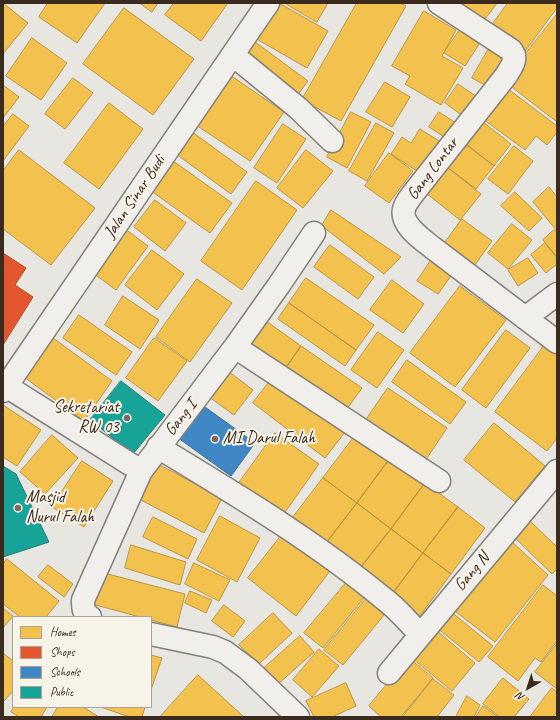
<!DOCTYPE html>
<style>
body{margin:0}
#map{position:relative;width:560px;height:720px;overflow:hidden;background:#e8e6e0;font-family:Caveat,sans-serif}
canvas{display:block}
.frame{position:absolute;inset:0;border:4px solid #3b2a1e;pointer-events:none}
.legend{position:absolute;left:12px;top:616px;width:140px;height:92px;box-sizing:border-box;background:#f7f3e8;border:1px solid #aca397;margin:0;padding:5px 7px;list-style:none;font-size:12px;color:#3b2a1e}
.legend li{display:flex;align-items:center;gap:8px;height:20px}
.legend b{width:20px;border:1px solid #aca397}
.north{position:absolute;left:508px;top:668px;width:40px;height:40px;-webkit-text-stroke:3px #f7f3e8;paint-order:stroke;rotate:219deg;font-size:11px;font-weight:700;line-height:16px;text-align:center;color:#3b2a1e}
.north::after{content:'';display:block;margin:auto;width:14px;height:18px;background:#3b2a1e;clip-path:polygon(50% 0,100% 100%,50% 72%,0 100%)}
</style>
<div id="map">
<canvas width="560" height="720"></canvas>
<div class="frame"></div>
<ul class="legend">
<li><b style="height:11px;background:#f2c14e"></b>Homes</li>
<li><b style="height:11px;background:#e4572e"></b>Shops</li>
<li><b style="height:11px;background:#3f88c5"></b>Schools</li>
<li><b style="height:11px;background:#17a398"></b>Public</li>
</ul>
<div class="north">N</div>
</div>
<script>
const c = document.querySelector('canvas').getContext('2d');
c.lineJoin = 'round';
function fillPath(path, color) { c.fillStyle = color; c.fill(path, 'evenodd'); }
function strokePath(path, color, width, dash) { c.strokeStyle = color; c.lineWidth = width; c.lineCap = dash ? 'butt' : 'round'; c.setLineDash(dash || []); c.stroke(path); }
function drawText(font, color, halo, rows, align = 'center') {
  c.font = font + ' Caveat,sans-serif'; c.lineWidth = 4; c.setLineDash([]); c.textBaseline = 'middle'; c.strokeStyle = halo; c.fillStyle = color; for (const [text, x, y, turn = 0] of rows) {
    c.save(); c.translate(x, y); c.rotate((+turn || 0) * Math.PI / 180); c.textAlign = isNaN(turn) ? turn : align; if (halo) c.strokeText(text, 0, 0); c.fillText(text, 0, 0); c.restore();
  }
}
const homes = new Path2D(`
 M3,3L28,23L3,54Z
 M48,3H105L77,43L39,17Z
 M140,3H158L152,12Z
 M174,3H228L201,41L165,15Z
 M272,3H279L328,31L307,68L253,37Z
 M285,3H328L317,22Z
 M357,3H400L406,6L341,121L302,100Z
 M449,3H497L480,26Z
 M508,3H557V8L523,54L489,29Z
 M124,8L194,59L153,115L83,64Z
 M424,11L456,30L442,56L463,68L441,105L405,84L410,76L392,66Z
 M557,14V122L504,81Z
 M461,28L481,41L465,66L444,53Z
 M32,38L67,63L41,100L6,76Z
 M251,39L308,81L296,97L239,55Z
 M488,50L506,60L490,88L472,78Z
 M227,73L284,112L250,161L193,123Z
 M73,78L93,93L65,129L45,114Z
 M385,82L410,97L392,127L366,112Z
 M458,84L480,99L467,119L445,103Z
 M3,85L19,97L3,118Z
 M503,85L557,126V132L547,145L536,136L525,150L479,116Z
 M109,103L143,129L99,189L64,163Z
 M351,112L371,122L347,168L327,157Z
 M439,112L462,127L452,142L429,127Z
 M13,114L29,126L3,161V127Z
 M478,118L511,144L494,166L461,140Z
 M376,123L394,133L367,181L349,171Z
 M283,124L306,139L277,183L254,168Z
 M188,129L247,172L231,194L172,151Z
 M420,129L447,146L420,173L391,154L402,137L411,143Z
 M460,140L494,166L476,189L443,164Z
 M514,146L533,161L508,194L488,179Z
 M19,150L95,208L51,265L3,229V171Z
 M306,150L333,171L303,208L277,188Z
 M389,153L413,171L389,203L365,186Z
 M169,158L232,203L210,233L147,188Z
 M447,167L481,194L460,220L426,193Z
 M256,181L297,210L242,290L201,261Z
 M549,187L557,197V231L533,202Z
 M515,192L542,218L529,231L501,206Z
 M155,200L186,223L165,251L134,227Z
 M331,210L401,257L384,274L322,226Z
 M462,219L492,241L472,269L442,247Z
 M512,224L532,240L508,269L488,253Z
 M121,226L148,246L116,290L89,270Z
 M554,230L557,233V257L543,240Z
 M545,243L557,258V264L546,273L531,255Z
 M330,245L374,277L358,299L314,267Z
 M152,250L184,274L157,310L125,285Z
 M528,258L538,273L518,286L508,270Z
 M432,259L453,273L438,294L417,281Z
 M306,278L374,325L356,350L289,303Z
 M197,279L232,303L190,362L156,337Z
 M392,280L424,304L403,333L370,310Z
 M460,286L506,320L455,387L410,353Z
 M123,296L159,320L140,349L105,325Z
 M289,303L356,350L345,366L278,319Z
 M79,315L132,352L116,375L63,338Z
 M262,318L301,346L284,371L244,343Z
 M506,330L530,348L486,408L462,390Z
 M378,332L404,350L377,388L351,370Z
 M53,338L112,381L84,421L24,377Z
 M154,338L187,361L158,401L126,378Z
 M549,339L557,345V438L547,451L495,412Z
 M301,346L362,388L344,413L284,371Z
 M407,360L466,402L450,424L392,382Z
 M224,368L253,390L234,415L205,394Z
 M273,377L345,432L325,458L253,403Z
 M388,388L447,428L425,461L366,420Z
 M3,405L41,430L17,466L3,457Z
 M494,423L545,466L515,502L464,460Z
 M358,432L391,457L357,503L323,478Z
 M275,433L319,464L283,515L239,483Z
 M52,435L78,458L45,494L20,472Z
 M391,457L425,483L391,529L357,503Z
 M82,461L113,481L84,527L52,507Z
 M158,464L222,498L204,533L139,499Z
 M323,478L357,503L324,546L291,520Z
 M425,483L458,507L423,553L391,529Z
 M357,503L391,529L358,571L324,546Z
 M458,507L485,528L451,574L423,553Z
 M220,516L260,538L237,582L197,560Z
 M153,517L197,539L188,559L143,537Z
 M528,519L557,547V569L552,574L512,535Z
 M391,529L423,553L391,596L358,571Z
 M285,531L333,567L296,616L248,578Z
 M511,541L548,575L495,642L451,608Z
 M131,545L186,562L180,585L125,568Z
 M423,553L451,574L419,617L391,596Z
 M7,559L59,601L46,617H20L3,604V564Z
 M194,563L230,580L219,601L185,584Z
 M48,565L73,584L64,597L38,577Z
 M100,572L185,594L177,627L151,620V617H140L92,604Z
 M346,583L364,598L323,648L304,633Z
 M543,585L557,596V641L541,662L535,658L518,681L488,657Z
 M190,591L212,600L206,613L185,603Z
 M366,599L384,615L343,665L324,650Z
 M224,605L245,621L233,637L212,621Z
 M3,608L13,616L3,628Z
 M450,611L493,646L479,662L436,627Z
 M273,613L292,633L259,664L239,645Z
 M436,630L475,663L452,691L412,658Z
 M300,636L314,652L277,685L263,669Z
 M557,644V689L535,672Z
 M319,649L339,666L312,697L293,680Z
 M3,653L13,661V691L3,702Z
 M151,655L162,658L151,690Z
 M409,658L433,678L401,717H381L369,706Z
 M198,675L244,717H160Z
 M503,678L529,699L514,717H500L483,704Z
 M433,679L454,695L437,717H403Z
 M346,683L356,706L332,717H314L306,701Z
 M552,688L557,692V711L553,717H530Z
 M467,696L480,705L474,717H456Z
 M483,706L498,717H476Z
 M14,707H47L41,717H19L11,712Z
 M58,707H83L99,717H52Z
 M101,707H145L142,717H130Z`);
fillPath(homes, '#f2c14e');
strokePath(homes, '#bb9440', 1);
const shops = new Path2D(`
 M3,253L26,268L15,285L33,297L3,345Z`);
fillPath(shops, '#e4572e');
strokePath(shops, '#b14a29', 1);
const schools = new Path2D(`
 M198,402L255,443L231,476L174,435Z`);
fillPath(schools, '#3f88c5');
strokePath(schools, '#3e6c93', 1);
const public = new Path2D(`
 M121,381L165,415L133,454L90,420Z
 M3,466L16,474L49,542L3,557Z`);
fillPath(public, '#17a398');
strokePath(public, '#227f73', 1);
const minor = new Path2D(`
 M439,3L511,50C519,59 510,69 505,77L412,195C409,199 405,204 404,209C400,225 423,240 433,248L557,342
 M233,55L298,108L332,141
 M525,318L557,294
 M235,347L439,481
 M3,384L141,471
 M3,391L268,3
 M158,447C235,494 313,540 383,598C397,608 408,622 420,634
 M90,617C83,612 83,609 83,600L141,471L235,347L279,285L314,233
 M151,634L213,647L225,652L248,669L298,717
 M389,673L557,471`);
strokePath(minor, '#84807a', 25);
strokePath(minor, '#f0efeb', 22);
for (const [x, y, r, color] of [
 [127,418,4,"#786c62"],
 [215,439,4,"#786c62"],
 [18,508,4,"#786c62"]
]) { const dot = new Path2D(); dot.arc(x, y, r, 0, 2 * Math.PI); c.fillStyle = color; c.fill(dot); strokePath(dot, '#f7f3e8', 1.5); }
drawText('17px', '#3b2a1e', '#f7f3e8', [
 ["Gang Lontar",433,169,-53],
 ["Jalan Sinar Budi",135,197,-56],
 ["Gang I",181,418,-52],
 ["Gang N",472,572,-50]
]);
drawText('17px', '#3b2a1e', '#f7f3e8', [
 ["Sekretariat",119,408,"right"],
 ["RW 03",119,428,"right"],
 ["MI Darul Falah",223,439],
 ["Masjid",26,498],
 ["Nurul Falah",26,518]
], 'left');
</script>
